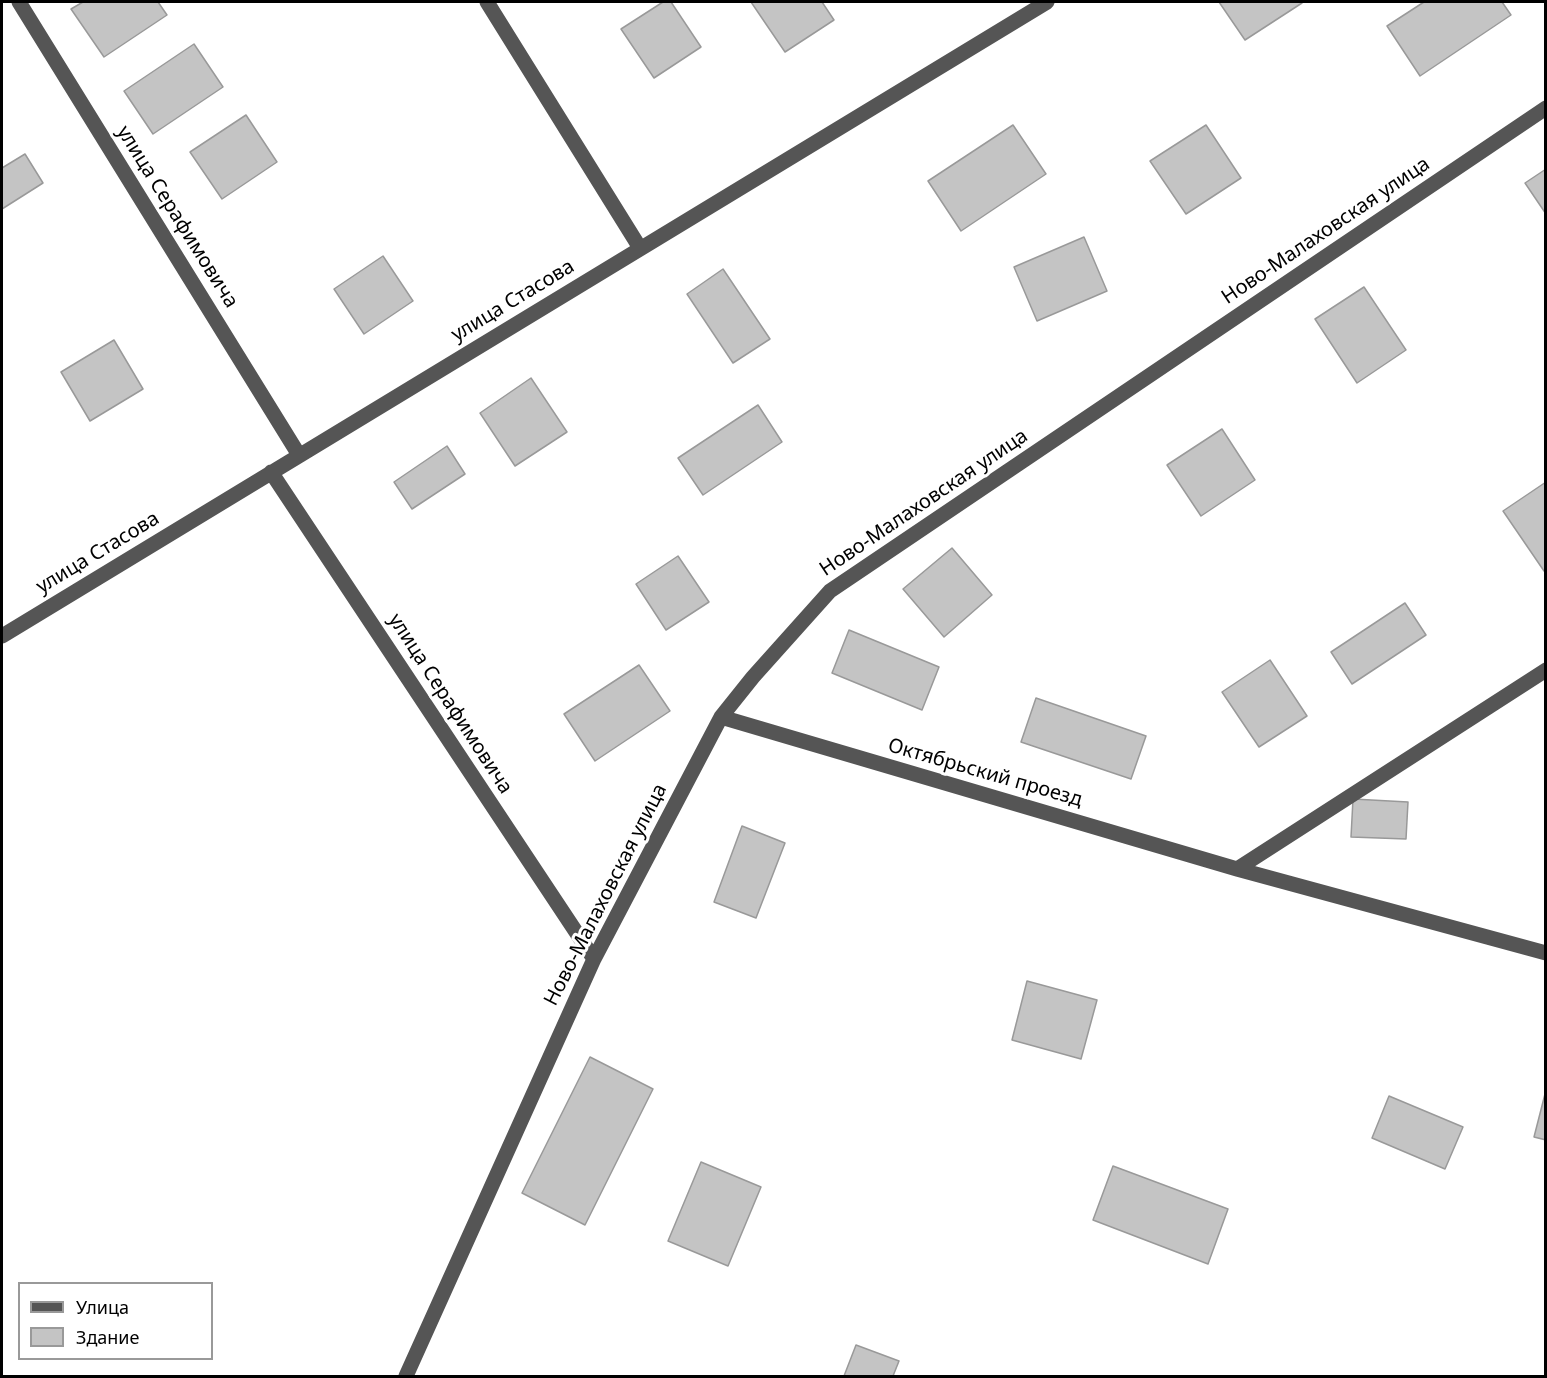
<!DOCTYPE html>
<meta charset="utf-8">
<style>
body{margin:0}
#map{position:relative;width:1547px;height:1378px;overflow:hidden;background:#fff;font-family:"Noto Sans",sans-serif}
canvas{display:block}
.frame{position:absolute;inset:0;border:3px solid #000;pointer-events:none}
.legend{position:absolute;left:18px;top:1282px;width:195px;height:78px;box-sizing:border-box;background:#fff;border:2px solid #999;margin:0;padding:8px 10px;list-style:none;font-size:18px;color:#000}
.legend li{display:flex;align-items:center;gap:12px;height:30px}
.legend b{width:30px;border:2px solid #999}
</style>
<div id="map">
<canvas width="1547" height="1378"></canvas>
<div class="frame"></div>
<ul class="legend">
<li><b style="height:8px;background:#555"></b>Улица</li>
<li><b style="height:16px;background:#c4c4c4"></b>Здание</li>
</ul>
</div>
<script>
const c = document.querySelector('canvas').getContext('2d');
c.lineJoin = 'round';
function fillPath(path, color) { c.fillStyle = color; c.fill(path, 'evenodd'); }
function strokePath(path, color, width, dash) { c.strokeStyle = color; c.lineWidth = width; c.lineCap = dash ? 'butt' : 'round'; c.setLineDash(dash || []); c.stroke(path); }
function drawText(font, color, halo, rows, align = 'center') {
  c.font = font + ' "Noto Sans",sans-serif'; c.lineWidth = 6; c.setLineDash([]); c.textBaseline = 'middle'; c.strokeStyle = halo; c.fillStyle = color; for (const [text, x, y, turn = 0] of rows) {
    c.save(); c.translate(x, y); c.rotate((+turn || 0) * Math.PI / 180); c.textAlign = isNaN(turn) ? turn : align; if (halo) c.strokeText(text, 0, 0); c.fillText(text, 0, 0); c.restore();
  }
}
const building = new Path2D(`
 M83,2H158L167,15L104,57L71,9Z
 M663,2H671L701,47L654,78L621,29Z
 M751,2H822L834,20L785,52Z
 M1219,2H1301L1302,3L1245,40Z
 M1424,2H1502L1511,15L1420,76L1387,26Z
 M194,44L223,87L153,134L124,91Z
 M246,115L277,162L222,199L190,152Z
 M1013,125L1046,174L961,231L928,181Z
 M1206,125L1241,178L1186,214L1150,161Z
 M25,154L43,183L2,209V168Z
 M1546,169V214L1525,183Z
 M1084,237L1107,291L1037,321L1014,267Z
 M383,256L413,301L364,334L334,289Z
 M723,269L770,339L733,363L687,294Z
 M1364,287L1406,350L1357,383L1315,319Z
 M114,340L143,389L90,421L61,372Z
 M531,378L567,432L515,466L480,413Z
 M758,405L782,442L703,495L678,458Z
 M1222,429L1255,480L1201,516L1167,465Z
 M447,446L465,474L412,509L394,482Z
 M1546,482V569L1544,571L1503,511Z
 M952,548L992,595L944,637L903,589Z
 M678,556L709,602L666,630L636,584Z
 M1405,603L1426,635L1352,684L1331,652Z
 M849,630L939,667L922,710L832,673Z
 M1270,660L1307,716L1259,747L1222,692Z
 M639,665L670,711L595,761L564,714Z
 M1036,698L1146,736L1131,779L1021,742Z
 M1353,799L1408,802L1406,839L1351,837Z
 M742,826L785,843L756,918L714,902Z
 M1027,981L1097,1000L1081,1059L1012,1040Z
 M590,1057L653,1089L585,1225L522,1193Z
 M1546,1090V1140L1534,1137Z
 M1389,1096L1463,1127L1445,1169L1372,1138Z
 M701,1162L761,1187L728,1266L668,1241Z
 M1113,1166L1228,1209L1208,1264L1093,1220Z
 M856,1345L899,1361L893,1376H844Z`);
fillPath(building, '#c4c4c4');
strokePath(building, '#999', 1.5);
strokePath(new Path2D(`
 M19,2L299,455
 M487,2L640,248
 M271,472L594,959
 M2,636L1047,2
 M721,717L1237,869L1546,953
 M1237,869L1546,670
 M406,1376L594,959L721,717L753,677L830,591L1546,108`), '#555', 15);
drawText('20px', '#000', '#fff', [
 ["улица Серафимовича",177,217,58],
 ["Ново-Малаховская улица",1326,231,-34],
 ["улица Стасова",513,301,-31],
 ["Ново-Малаховская улица",924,503,-34],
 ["улица Стасова",98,553,-31],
 ["улица Серафимовича",450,704,57],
 ["Октябрьский проезд",985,773,16],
 ["Ново-Малаховская улица",606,895,-63]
]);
</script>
